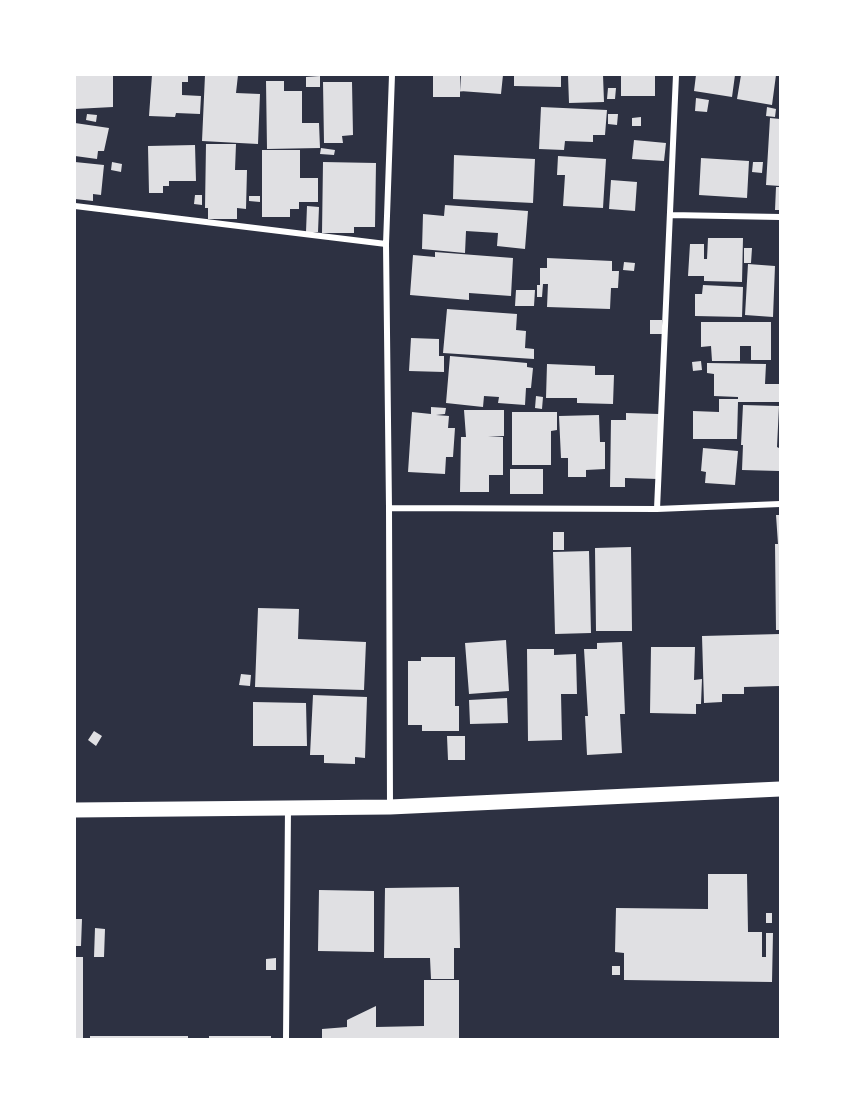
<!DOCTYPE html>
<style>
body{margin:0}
#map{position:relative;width:855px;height:1114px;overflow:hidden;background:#2d3142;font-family:"Fira Sans Condensed",sans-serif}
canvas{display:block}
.frame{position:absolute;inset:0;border:76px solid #fff;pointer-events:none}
</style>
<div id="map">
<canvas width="855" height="1114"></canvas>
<div class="frame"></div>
</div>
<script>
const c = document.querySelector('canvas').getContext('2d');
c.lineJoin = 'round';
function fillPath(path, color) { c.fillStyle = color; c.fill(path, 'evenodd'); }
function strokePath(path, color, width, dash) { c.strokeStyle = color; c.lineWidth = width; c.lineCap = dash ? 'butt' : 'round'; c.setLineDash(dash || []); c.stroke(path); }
fillPath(new Path2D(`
 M75,75H113V107L75,109Z
 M152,75H188V82H182V95L201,96L200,114L176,113L175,117L149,116Z
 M205,75H238L236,93L260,94L258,144L202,141Z
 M433,75H460V97H433Z
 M461,75H503L501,94L460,91Z
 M514,75H561V87L514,86Z
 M568,75H603L604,102L569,103Z
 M621,75H655V96H621Z
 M696,75H735L732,97L694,91Z
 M741,75H776L772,105L737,99Z
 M320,76V87H306V77Z
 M266,81H284V91H302V123H319L320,148L267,149Z
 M323,82H352L353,135L342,136L343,143H324Z
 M608,88H616L615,99H607Z
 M696,98L709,100L707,112L695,111Z
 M541,107L607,110L605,135H593V142L565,141L564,150L539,149Z
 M767,107L776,109L775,117L766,116Z
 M87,114L97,115L96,122L86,120Z
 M608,114H618L617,125L608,124Z
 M641,117V126H632V118Z
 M770,118L780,119V186L766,185Z
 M75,123L109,128L104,151H98L97,159L75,156Z
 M634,140L666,143L664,161L632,159Z
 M206,144H236L235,170H247L246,209L237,208V219H208V208H205Z
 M195,145L196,181H169V186H163V193H149L148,146Z
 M321,148L335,150L334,155L320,154Z
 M262,150H300V178H318V202H299V209H290V217H262Z
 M454,155L535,159L533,203L453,199Z
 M558,156L606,159L603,208L563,206L565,175H557Z
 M701,158L749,161L747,198L699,195Z
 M75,162L104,165L101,195L93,194V201L75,199Z
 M112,162L122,164L121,172L111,170Z
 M323,162L376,163L375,227H354V233H322Z
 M753,162H763L762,173L752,172Z
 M611,180L637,182L635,211L609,209Z
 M776,187H780V210H775Z
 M195,195H202V205L194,204Z
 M249,196H260V202L249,201Z
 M445,205L528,211L525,249L497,246L498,233L466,231L465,253L422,249L423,214L444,216Z
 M307,206L319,207L318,232H306Z
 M708,238H743L742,282L704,281V276H688L690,244H704V259H707Z
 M744,248H752L751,263H744Z
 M435,252L513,258L511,296L469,293V300L410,295L413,255L435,257Z
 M547,258L612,261V271H619L618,288H611L610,309L547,307L548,284H543L542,297H537V285H540V268H547Z
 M624,262L635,263L634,271L623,270Z
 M748,264L775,266L773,317L745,315Z
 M703,285L743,287L742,317L695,316V294H702Z
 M516,290H535L534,306H515Z
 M447,309L517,314L516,330L526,331L525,348L534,349V359L443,353Z
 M650,320H662V334H650Z
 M701,322H771V360H751V346H740V361H712L711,346L701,347Z
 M411,338L439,339V356H444V372L409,371Z
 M450,356L527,363V367L533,368L531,388H526L525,405L498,403L499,397L484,396L483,407L446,403Z
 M701,361L702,370L693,371L692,362Z
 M707,363L766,364L765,384H780V402H738L737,439H693V411L719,412V399H738V397L714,396V374L707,373Z
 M547,364L595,366V375H614L613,404L577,403V398H546Z
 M536,396L543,397L542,409L535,408Z
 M743,405L779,406L777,447L779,448V471L742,470L743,445H741Z
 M431,407L446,408L445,414L436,415L449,416L448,428H455L453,457H446L445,474L408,472L412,412L431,414Z
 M464,410H504V436H488L503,437V475H489V492H460L461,437H466Z
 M512,412H557V430L551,431V465H512Z
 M626,413L659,414L658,479L625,478V487H610L611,420H626Z
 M599,415L600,442H605V469L586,470V477H568V458H561L559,416Z
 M703,448L738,451L735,485L705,483L706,472L701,471Z
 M510,469H543V494H510Z
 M776,515H780V630H776L775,544H778Z
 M553,532H564V550H553Z
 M631,547L632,631H596L595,548Z
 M589,551L591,633L555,634L553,552Z
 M258,608L299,609L298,639L366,642L364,690L255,687Z
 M780,634V686L744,687V694H722V702L704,703L702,636Z
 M506,640L509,691L469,694L465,643Z
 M622,642L625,714H620L622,753L587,755L585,716H588L584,649H597V643Z
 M651,647H695L694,680L702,679L701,704H696V714L650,713Z
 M527,649H554V655L576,654L577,694H561L562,740L528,741Z
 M421,657H455V706H459V731H422V725H408V661H421Z
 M241,674L251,675L250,686L239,685Z
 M313,695L367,697L365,758L355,757V764L324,763V755H310Z
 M507,698L508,723L470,724L469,700Z
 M253,702L306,703L307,746H253Z
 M94,731L102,736L96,746L88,740Z
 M447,736H465V760H448Z
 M708,874H747L748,932H762V957H766V933H773L772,982L624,980V953L615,952L616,908L708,909Z
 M459,887L460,948H454V979H431L430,958H384L385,888Z
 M319,890L374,891V952L318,951Z
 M766,913H772V923H766Z
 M75,919H82L81,946H75Z
 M95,928L105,929L104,957H94Z
 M75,957H83V1039H75Z
 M276,958V970H266V959Z
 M612,966H620V975H612Z
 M424,980H459V1039H322V1029L347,1027V1020L376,1006V1027L424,1026Z
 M90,1036H188V1039H90Z
 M209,1036H271V1039H209Z`), '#e0e0e3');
strokePath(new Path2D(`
 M75,206L386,244
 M670,215L780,217
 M389,508L657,509L780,504
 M657,509L676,75
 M390,806L389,508L386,244L392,75
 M286,1039L288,809`), '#fff', 6);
strokePath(new Path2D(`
 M75,810L390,807L780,789`), '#fff', 15);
</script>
